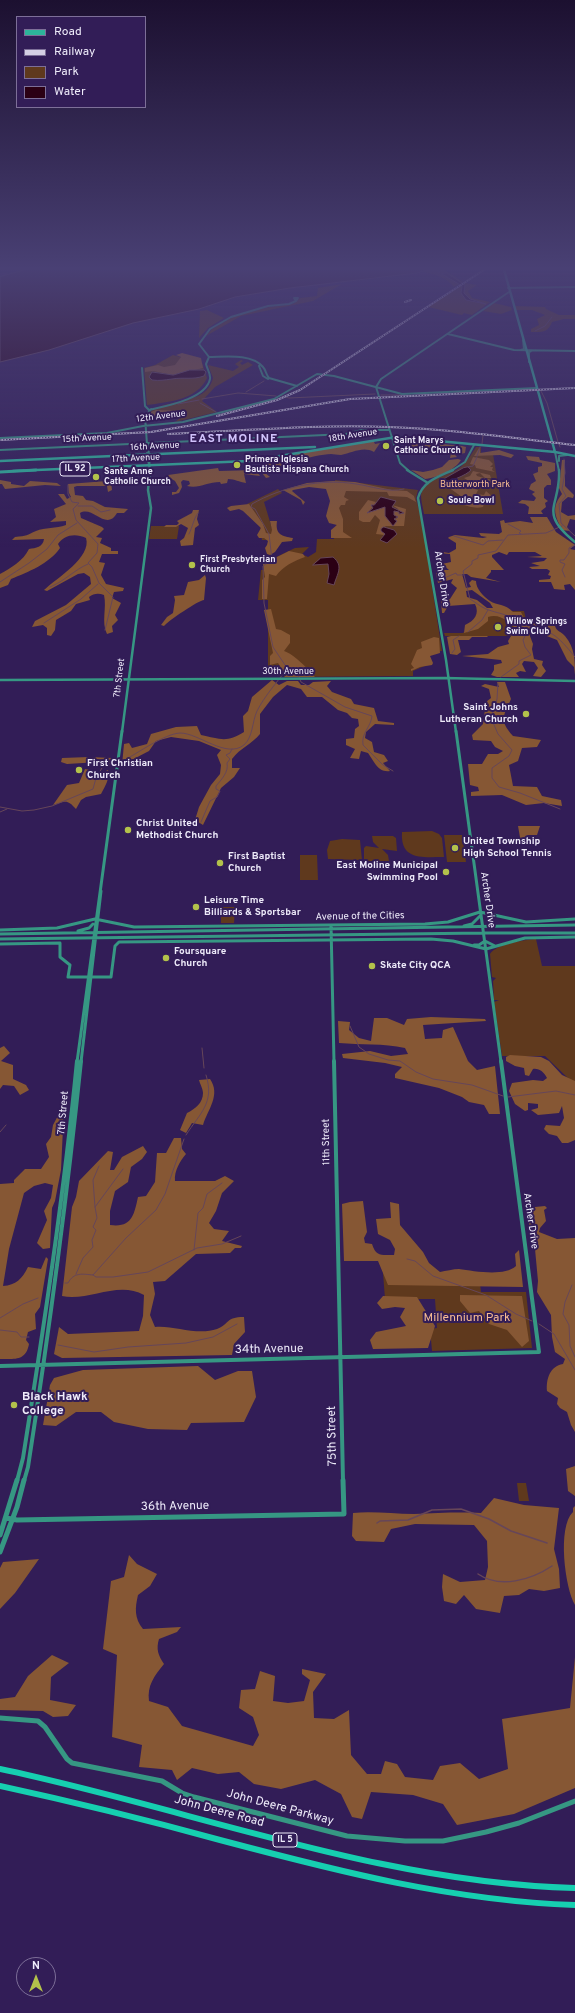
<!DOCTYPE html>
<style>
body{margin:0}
#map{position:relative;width:575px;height:2013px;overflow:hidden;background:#321d57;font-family:Overpass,sans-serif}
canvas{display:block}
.legend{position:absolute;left:16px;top:16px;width:130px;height:92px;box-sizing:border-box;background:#321d57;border:1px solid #7d6f98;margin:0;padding:5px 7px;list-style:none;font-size:12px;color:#eeebfa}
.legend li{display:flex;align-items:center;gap:8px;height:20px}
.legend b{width:20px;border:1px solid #7d6f98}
.north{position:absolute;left:16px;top:1957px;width:40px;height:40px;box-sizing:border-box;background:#321d57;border:1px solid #7d6f98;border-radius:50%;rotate:0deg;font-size:11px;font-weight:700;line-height:16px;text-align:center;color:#eeebfa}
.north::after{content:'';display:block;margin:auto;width:14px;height:18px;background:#b3c24b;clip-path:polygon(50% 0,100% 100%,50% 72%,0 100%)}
</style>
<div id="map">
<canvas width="575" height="2013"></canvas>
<ul class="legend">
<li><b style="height:5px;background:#2db59a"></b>Road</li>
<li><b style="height:5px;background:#d4cfe4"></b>Railway</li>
<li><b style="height:11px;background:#5f391d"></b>Park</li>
<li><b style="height:11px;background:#2b0014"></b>Water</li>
</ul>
<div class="north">N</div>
</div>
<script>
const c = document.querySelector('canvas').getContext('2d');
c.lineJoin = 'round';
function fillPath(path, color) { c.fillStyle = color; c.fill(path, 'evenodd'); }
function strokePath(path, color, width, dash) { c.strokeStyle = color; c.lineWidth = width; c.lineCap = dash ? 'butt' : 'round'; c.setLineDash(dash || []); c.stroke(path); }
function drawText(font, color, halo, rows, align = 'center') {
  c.font = font + ' Overpass,sans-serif'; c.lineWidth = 4; c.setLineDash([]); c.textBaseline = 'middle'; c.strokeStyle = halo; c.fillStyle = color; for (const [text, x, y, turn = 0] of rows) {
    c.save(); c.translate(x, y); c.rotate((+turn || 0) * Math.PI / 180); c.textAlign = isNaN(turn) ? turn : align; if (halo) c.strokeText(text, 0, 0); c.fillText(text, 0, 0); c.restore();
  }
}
fillPath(new Path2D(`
 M439,266L463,282L454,287C445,276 433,274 419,271Z
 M465,283L477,285L468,291L472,298L490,302L472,315L464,313L462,315L428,307Z
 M342,284L313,301L241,316L206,336L212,329L234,316L269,307L293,304L300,298L317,296L318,288Z
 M494,303L511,307L512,310L501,314L483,311Z
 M515,306L545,307L546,309L559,315H575V319H564L552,322C548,333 542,332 531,332V329L539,325L537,319L545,315L532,310H516Z
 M207,310L224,318L208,328L199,338L200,311Z
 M173,355L202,363L207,378C197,400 168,402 147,405L144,368L155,365Z
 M241,360L243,361L240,363L242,365L248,362L253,365L215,387L202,401L217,412L175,422L186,413L149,417V413C166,397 206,407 213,378L208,365L233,371L239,367L235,364Z
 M476,447H481V453L493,454L503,514H424C423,508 421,501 421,495C424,479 447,476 458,469C466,463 471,455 476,447Z
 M335,480L418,490L416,498L422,522L442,651H432L428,655L429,664L413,671V676L284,677V667H268V600H258L261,570H264V563L295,548L309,547L302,554L308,557L316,552L317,539H334L335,528L338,520L335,500Z
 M278,489L282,493L264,502L274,535L267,540H262L260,526L247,504Z
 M151,526H179L177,539H149Z
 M485,611H524L530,636H445L444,633H463Z
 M432,831L439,834L442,838L444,857C423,857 400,861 402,832Z
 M444,835H462L466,862H447Z
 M372,836H393L396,838L397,851L382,849L388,855L389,861H368L364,859V848L366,846L379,848L373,842Z
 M342,839L360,840L362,860L328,859L327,850L330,841Z
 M300,855H317L318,880H300Z
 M221,907H235L234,923H221Z
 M536,939L542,966H575V1082L571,1081L545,1056H502L494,1002L499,1000H494L493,981L496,978L492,977L490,954C496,944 524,940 536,939Z
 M382,1260L406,1275H479L481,1292H526L532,1348L432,1351L430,1329L437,1328L435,1299H385Z
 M517,1483H526L529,1501H519Z`), '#5f391d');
fillPath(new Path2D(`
 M182,353L201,358L203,368L173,375L153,371L145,372V368L158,365L164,367L175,365L181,357L176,355Z
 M156,410L186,411L171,416H150L151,412Z
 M373,440L375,444L380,443L374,452C363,446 352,453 341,455C337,455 334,454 331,454C313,455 284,464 267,471L265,473L270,477L266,478L259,469L262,467L260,461Z
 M411,441L462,446L466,447L465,453L455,455L457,457L450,458L451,453L461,449V448C455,447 453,449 448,450C437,452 419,441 410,450L408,444Z
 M479,448H480V453L499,450L514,455L511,458L500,455L474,456Z
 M526,456L539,457L540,460L555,463V471L547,474L551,480V485H547L544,488V498L548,501L545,503L546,507L541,511L543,514H528L529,507L525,504L518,503L522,500L534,501L536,498L532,494L535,492L529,489L531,484L536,481L533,474L538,472V467L542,466V463L528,460Z
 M473,457L489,460L493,464L490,467H493L492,470L495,472L476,468L475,465L470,464Z
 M458,459L461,460C455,470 436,478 425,479L411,470L423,472L433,470L442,467L449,460Z
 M562,460H565V486L574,495L573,498L568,497L562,502L561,512L568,516L575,515V520L570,519L567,527L570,531L562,530C555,516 551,507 562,494L559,488Z
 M218,468L219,471L256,470L260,476L244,474L246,483C239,482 235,479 228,479L227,483L221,484L220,482C207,482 199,489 187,486L190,484L189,481L183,480L181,482L182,487L179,493L172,495V492H176L179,488L175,481L167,476L168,475Z
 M473,471L490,475L491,478H485L480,473L476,474L477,476L491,480L492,483L482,488L473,487L470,484L472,483L464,478L470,476Z
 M133,479H137L111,482L112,490L108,492L107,486H77L74,487L75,495L83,496L86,500L93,501L105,507L128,509L124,513H117C106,532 93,505 80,513L81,518L102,527L104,529L96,537L102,538L100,543L111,548V551H118V554H102L99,562L105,563L101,575L106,584L124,588L123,591L114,592L112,598L121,603L115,615L118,620L112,626L113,632L107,634C101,622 107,608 104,595C99,593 94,593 89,597L90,600L76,604L71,611L56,620L55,630L51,636L47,635V628L43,625L32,627L35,621L66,605L91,584L90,577L84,573L78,574L47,591L44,590C57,578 92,557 86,538C75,533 64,535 58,544L60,548C49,564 28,572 11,579L8,585L0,588V574C11,568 23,561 29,549C36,548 43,547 44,539L12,540L15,537C27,536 27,535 36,531C45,527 56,529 66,525V521L50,522L56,517L54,509L66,504L58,494H64L67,499L71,497L69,493L68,484Z
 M456,479H458L459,484L478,490L476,494L484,495L486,491L494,498L485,500L483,507C474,509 469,506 460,504L459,501L462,497L448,487L447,485L457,486L452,483Z
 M0,480L11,482V484L24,486L30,481L57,483L61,486L45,485L5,489L2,484H0Z
 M333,481L355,482L392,490L407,491L414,496L416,502L407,497L389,496L387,492L346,491L344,497L349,500L346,501L345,505H341L339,508L343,519V532L352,538H331V530L337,525L329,523L326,516L330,501L326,489L309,487L293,490L292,491L305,502L303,505L301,500L283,490L307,483Z
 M368,500L376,502L369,512L385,507V516L391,522L397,518L393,515L394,511L399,512L398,509L392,505L406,509L404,526H386L381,529L385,534V535L376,534L380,520L375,515L370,522H363L359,520V512Z
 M249,504L263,524L266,533L271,534L272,530L270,521H277C275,535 282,536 293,538L292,541L282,542L275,552L270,555L267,554L265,548L267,545L268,541L264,538H259L257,535L261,528L243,511L239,509L230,511L227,508L231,506Z
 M193,510H199L197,519L199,525L195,528L193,545L181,546L180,541L184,538L188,528L181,524L176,527H164L166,525H177L179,523L177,521L192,513Z
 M530,517H547L556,532L575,545L570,549L575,550V590L570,584L564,585L565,590L554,589L551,582H539V580L550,579L551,576L548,575L550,571L547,569H532L529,567L540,566L531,563L544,561L547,558L527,557L542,556L535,552H509L507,555L499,552L492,555V557L504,570H491V572L486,578L501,582L471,577L467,574H462L466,588L471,587L469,583L472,580L476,581C476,589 484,597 490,601C497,606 505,603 513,612H521L526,622L549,623L555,626C557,632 561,631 565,636C575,648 575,660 575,675L574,667L567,660L557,640L534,631H528L533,644L532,649L534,659L543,661L542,665L546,671L541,677L533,676L538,668L534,662L524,661L522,664L526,672L520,671L516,673L519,677H497L491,675L494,670V665L502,663L501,660L462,656L488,654L498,647L509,644L508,641L511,636H517L519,632C510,623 501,613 488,617V621L478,629L464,633L465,625C474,621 480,614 475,604L448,606L444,613H442L441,601L450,599L457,588L451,583L453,579L438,583L436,573L440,570H449L442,564L451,562L450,554L438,553L436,551L449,553L456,549V543L448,538L449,537L455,535L483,538L487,537L481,536L479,533L499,534L502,532L500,521L504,520L505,523L520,521L533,523ZM472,590L490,603L493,608H487L477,600L467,597L466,591Z
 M289,551L303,554L305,557C294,561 283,566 276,576L269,574L267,599H262V580L265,577L263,564Z
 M205,575L206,578L204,600C199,600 168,621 164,626L161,625L167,617L173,613L175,600L174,596L184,595L188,582L199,580Z
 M271,609L276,629L281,630L290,635V643L284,651C294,654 308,669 315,677H285L282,669L278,663L270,665V656L273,653L264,610Z
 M451,636H487L488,637H472L469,640H458L461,652L457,655L450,654L447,637Z
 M434,637L439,638L440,653L430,656L433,663L432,665L420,667L411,671V669L414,668L411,664L417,650L422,648L421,642Z
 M272,680L279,685L287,681H298L301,685H309L313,682L331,681L327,686L332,692L351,699L354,704L374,708L378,721L394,723V725L375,724L366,732L365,738L372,742L374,752L384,755L388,761L383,763L390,771C378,773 374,761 368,753L361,751L359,759L350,758L355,749L346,745V739L354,738L355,729L359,726L358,719L352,718L347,713L338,710L322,697H307L301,689L287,685L273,697L260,714V734C252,744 240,748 232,759V768H240L234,777L221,788L203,825L195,820L199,807L211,785L220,774L221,765L217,755L221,750L199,741L171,737L156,741L149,751L122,765L124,744L129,743L132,748L147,744L151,734L176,727L197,726L201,735C220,739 227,743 244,732L243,716L248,711L252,697Z
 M497,682H505L511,699C503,717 499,720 513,736L541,740L537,747L522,748L518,761L509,765L513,786L537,787L542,796L561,800L562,806L544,803L526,805L502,795L471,796V792L479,791L478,787L470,785L468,764H482L488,754H498L503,751L495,747L491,741L473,740L472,735L483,724L486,702L491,698L489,689L481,686L485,684L499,687Z
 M89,757L112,758L110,766H102L99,762L67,764L61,762L62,758Z
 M85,769L90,770L91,774H100L108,770C110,779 105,786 101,794L86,797L81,800L76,809C67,799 66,801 53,805L67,785L79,783Z
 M518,826H540L537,835H528L529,843H521Z
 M431,1017L485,1019L486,1021L423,1025L425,1039L442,1038L443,1030L453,1027L468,1061L477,1070L495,1066L500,1114H489L484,1105L469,1102L462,1097L439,1088L395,1078V1074L402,1067L385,1063L343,1058L342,1054L370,1051L391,1056L408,1054L405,1048C383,1043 361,1045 339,1043L338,1021L350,1022L349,1030L359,1038L371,1041L374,1018H387L404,1025L407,1019Z
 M4,1046L10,1053L1,1061L13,1065V1079L26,1085L29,1090L20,1095L14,1086L3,1085L0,1089V1048Z
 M510,1055L541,1057L549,1061L562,1075L575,1081V1140L568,1143H562L557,1136L549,1134L544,1129L546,1125L560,1126L564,1118L562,1106L559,1113L538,1115L531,1110L538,1108V1104L528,1103V1110L525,1111L515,1104L509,1091L512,1083L533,1080L543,1081L547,1078C544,1072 539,1068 533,1069L529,1076L525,1075L524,1068L515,1066L506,1061V1057Z
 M210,1079C221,1095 208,1109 203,1125L192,1123L186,1133L180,1130L187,1113C195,1109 203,1103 203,1093C203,1089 200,1084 199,1080Z
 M67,1111L63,1128L61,1170L55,1201L52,1208L50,1248L43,1249L37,1243L47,1220L44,1211L51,1198L53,1185L45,1183L34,1186L24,1193L9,1249L3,1286C16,1285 22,1279 28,1267L41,1269L46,1257L48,1259L40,1307L35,1314L36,1329L28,1332L26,1340L29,1344C26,1361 15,1359 0,1359V1184L14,1183V1180L25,1169H41L49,1157L46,1144L51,1137L53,1125L60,1112Z
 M174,1138H181L182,1149L186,1154C180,1161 174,1171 175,1181H215L225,1176L234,1181L222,1193L216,1211L209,1223L214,1229L229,1231L222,1241L242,1246L241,1248H235L230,1253L196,1254L165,1281L153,1282L155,1294L150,1315L155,1327C173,1325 197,1336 217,1329C230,1324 225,1317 244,1317L245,1332L234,1344L232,1355L62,1358L54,1354L59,1327L68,1334L139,1331L143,1316L144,1295C118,1280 88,1302 62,1296L72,1207L76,1197L79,1181L108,1151L113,1152L110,1170H114L122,1157L143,1146L147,1152L142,1159L131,1167L128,1182L115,1191L110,1211V1225C132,1228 134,1215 138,1197L146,1196L155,1182L157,1153H166Z
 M363,1201L367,1232L364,1238L365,1243L372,1244C376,1257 382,1255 394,1255L395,1249L390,1240L378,1234L376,1219L391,1218L390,1202L399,1204L400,1225L423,1252L429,1263L440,1272C446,1271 453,1269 459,1269C474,1271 504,1277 516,1266L515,1254L519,1250L523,1287L388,1285L378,1261H344L342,1204L350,1202Z
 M545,1206L547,1208L544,1210L546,1221L540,1228L539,1232L557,1239L575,1238V1432L571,1425L567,1412L560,1408L557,1404L558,1398L547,1391C546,1379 550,1366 563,1364L565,1359L555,1352L552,1337L551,1315L537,1292L538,1281L535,1249L530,1237L528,1210L535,1207Z
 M460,1295L522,1296L529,1341L522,1347L507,1330L489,1324L479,1311L470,1313L460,1301Z
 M383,1296L417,1297L435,1326L428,1348L373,1349L370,1340L376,1332L406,1326L400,1317L405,1308L395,1307L382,1309L377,1303Z
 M198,1366L215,1380L238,1371H252L256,1397L244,1422L191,1423L187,1430L148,1429L114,1422L101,1412H76L56,1426L43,1425L50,1385L54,1378L83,1370Z
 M575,1466V1496L568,1491L566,1469Z
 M494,1498L524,1505L559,1508L554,1549L559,1569L560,1588L544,1591L529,1589L519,1595L504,1596L500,1613L476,1609L464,1595L456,1604L444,1601L442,1587L443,1574L460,1582L485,1580L488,1567L487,1541L474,1525L415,1524L391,1529L384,1542L356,1541L352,1536L353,1513C373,1511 393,1514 414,1514C437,1513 459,1512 481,1513Z
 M575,1506V1605C565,1588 557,1527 573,1512V1508Z
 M129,1555L137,1564L157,1574L150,1586L138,1595C135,1608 134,1618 143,1629L181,1627L177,1632L159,1639C156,1649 158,1655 164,1664C154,1676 147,1686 149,1701L168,1707L182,1726L253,1746L259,1735L253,1717L239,1708L241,1690L255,1689L260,1671L275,1676L273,1701L288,1703L304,1701L310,1680L302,1674V1669L326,1674L313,1692L314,1718L334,1719L349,1710L351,1755L367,1774H381L385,1761L397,1764L405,1777L433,1780L440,1766L460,1763L479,1779L508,1769L502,1719L570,1708L575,1657V1788L514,1814L457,1825L443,1804L413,1795L371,1792L362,1819L352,1817L341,1794L315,1780L281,1789L254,1784L239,1772L218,1774L192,1768L177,1780L172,1770L139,1767L142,1745L112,1737L117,1655L103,1649L111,1581L124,1577Z
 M39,1559L15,1593L0,1609V1568L3,1562Z
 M52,1655L69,1663L51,1677L50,1700L76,1705L68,1716L53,1717L43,1711L0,1710V1699L15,1697L28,1676Z`), '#865734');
const water = new Path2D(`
 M38,266H294L299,268V266H303L305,268L350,266H444L434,268L440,272L430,269L417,273L290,288L235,297L199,309L133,323L49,350L0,362V277Z
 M447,273L465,285L464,293L470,299L486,304L466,300L461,293L462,286L442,274Z
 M190,370H204L206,372L204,376C193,380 183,377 172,379C164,380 160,381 152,380L149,377L152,372L173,375Z
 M468,467L471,470C467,475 446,484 440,481L463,468Z
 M381,497L396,501L392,507L404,513L399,514V512L394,511V515L398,517L394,519L397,521L393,526L385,516V507L367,513L373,508L371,505H374Z
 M384,527L394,530L397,534L387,543L380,540L385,534L381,531V529Z
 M321,558L333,557C344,566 337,574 334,585L327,583L329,574L328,564L313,565Z`);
fillPath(water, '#2b0014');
strokePath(water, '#664659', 1);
strokePath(new Path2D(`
 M535,331L545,326L552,317
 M540,389L547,403L558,442
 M246,392L264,381
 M454,393L471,392
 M381,395H401
 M282,396L289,398L375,394
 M202,399L238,393L276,396
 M200,403L216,412
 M178,404L199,400
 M482,444L483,435
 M559,444L560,447
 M477,456L480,447
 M564,459L565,473L562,489L566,496L559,504L561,523L575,536
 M468,467L473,466L477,457
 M68,485V494L72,502L79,503L73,509L76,520L98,544L97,553L88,563L92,567L99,583L113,597L105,630
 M78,506H92L101,512L110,510
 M508,524L521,531L519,533L521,534
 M189,534C193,526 193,520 198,513
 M454,536L483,545L488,541L503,540
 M565,577L562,570L565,564L560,562V560H564L569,553V548L575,545
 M439,578L442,579L456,573L457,575H463
 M0,582L29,563L47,549L58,535L77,523
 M50,587C65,581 74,570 88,564
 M44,623L81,599L98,584
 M522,625C551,629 557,635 575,657
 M468,632L482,620L488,610
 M452,653L455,649L453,640L459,636
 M501,677L519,664V661L531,655L525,647L523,640L525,636L522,632L524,629C514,614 502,615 486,609C481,607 475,602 470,599L463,571L472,564V561L478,558V555L496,551L508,535L546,533L562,526
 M498,683L497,699L491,718L498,734L512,750L509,756L492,768V778L499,787L520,793L560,809
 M123,761C138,753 164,734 180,733C199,733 226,759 244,745C253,737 252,722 257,711C264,697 277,682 287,669
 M103,767L112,761
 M393,771L383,765L363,745C361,733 371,727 372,716L345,707L301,682L298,675L287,668L273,647L264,603L263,566L272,560L269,534L255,509L251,507L252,504C282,487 321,478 356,484C371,486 388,493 404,489
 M0,807L22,811L34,810L52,806L93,789L96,778L102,768
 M0,812L7,809
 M201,822L210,801L217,797L220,791L216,789V786C221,780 229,772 227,763L230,759L226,755L230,753L232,749
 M350,1026L359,1047L369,1054L388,1060L400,1061L416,1072L433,1079L472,1085L503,1096
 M202,1048L204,1068
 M508,1097L556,1091L575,1095
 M0,1132L6,1125
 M186,1135C200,1113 215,1103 206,1075
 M95,1207L93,1180L99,1166
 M194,1250L198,1213L203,1208L207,1194L222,1183
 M407,1259L415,1261L433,1276L486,1295L516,1314L532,1321
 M76,1274L83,1258L93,1247L92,1240L96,1230L93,1227L97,1218L95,1207L123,1169
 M93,1275L96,1277H113L148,1272L197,1248L222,1244L241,1236
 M65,1283H68C74,1272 82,1274 93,1275L126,1238L156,1210L165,1194L184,1139
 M572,1285L565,1302L563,1314L569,1325L570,1346L575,1357
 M0,1318L23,1304L38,1298
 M539,1324L554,1334L575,1370
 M0,1330L17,1332L21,1337H29
 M58,1345L94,1352L128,1347L186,1343L213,1337L237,1324`), '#664659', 1);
strokePath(new Path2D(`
 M377,1523L380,1521L408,1520L432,1510L461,1509L489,1519L511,1531L547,1543
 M478,1574C500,1589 531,1580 552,1566`), '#664659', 1.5);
strokePath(new Path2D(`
 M508,288L575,287
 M294,298H298L296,301Z
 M448,334L514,350L575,351
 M521,350L524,349L523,340
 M209,357C224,357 251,353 263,367C266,370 266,375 269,378L297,386
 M529,362V352L531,351
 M259,366L263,376L268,379
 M142,368L145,406L149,410
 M149,410C166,406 206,399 210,379C211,374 207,369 206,364L209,357L199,344L210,329L231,317L268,306L289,304L296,301
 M0,438L107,433L143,426L183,422L274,399L317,374L334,376L402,394L537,388
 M148,443L150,471
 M147,444L145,417L151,409
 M0,450L346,434L362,430H389
 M555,452L559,471
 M147,453L150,471
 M559,461V456L567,455
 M409,471L400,463L376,387L381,379L509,292
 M451,471L465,462L474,445`), '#369783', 2);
strokePath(new Path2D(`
 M407,470L428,483
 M453,470C438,477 423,481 418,498L446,660L456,732
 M559,470C561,507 537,511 575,542
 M0,680L445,678L575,681
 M122,732L151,508L148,490L150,470`), '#369783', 2.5);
strokePath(new Path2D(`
 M456,731L501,1062
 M331,925L334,1062
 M464,926L472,924L481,915
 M0,930L57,928L95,919L134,927L425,924L448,922L480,912L526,922L575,919
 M78,931L89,928L93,924
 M482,933H575
 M0,934L575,925
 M0,939L483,933
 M0,944L60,943V957L70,965L68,977H111L115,946L119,942L431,939L453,941L486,949L525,938L575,937
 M474,945H479L485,941L495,946
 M77,1062L122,731
 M81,1062L101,891`), '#369783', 3);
strokePath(new Path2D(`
 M334,1061L343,1481
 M0,1366L539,1352L501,1061
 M17,1481L23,1458C44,1326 64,1194 77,1061
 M24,1481L28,1467C49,1332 67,1197 81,1061`), '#369783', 4);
strokePath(new Path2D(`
 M6,1518L17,1520L344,1514L343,1480
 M0,1535L17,1480
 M0,1552L17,1507L24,1480
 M0,1718L38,1721L45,1727L67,1759L72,1763L162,1781L182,1793L194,1797L347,1836L405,1841H443L486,1832L519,1823L575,1801`), '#369783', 5);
strokePath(new Path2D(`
 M503,266L555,452
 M0,461L315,447
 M13,471L249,461L396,437L555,452L575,456`), '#2db59a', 2.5);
strokePath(new Path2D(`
 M0,472L36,470`), '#2db59a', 3);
strokePath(new Path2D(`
 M0,1769C191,1809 379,1883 575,1888
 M0,1786C74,1802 147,1820 220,1840C337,1871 453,1901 575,1905`), '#16cfb0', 6);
const rail = new Path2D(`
 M405,302L411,300
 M217,416L277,400L300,390L490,266
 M168,434C241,431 315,424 389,427C451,429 513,438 575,445
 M0,440L151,432L350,399L575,388`);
strokePath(rail, '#d4cfe4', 2);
strokePath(rail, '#321d57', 1, [1.5]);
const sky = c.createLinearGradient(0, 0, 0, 548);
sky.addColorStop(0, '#1c1030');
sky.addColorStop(0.49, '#494074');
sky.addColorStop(1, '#49407400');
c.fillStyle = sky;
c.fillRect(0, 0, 575, 548);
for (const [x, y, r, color] of [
 [386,446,4,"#b3c24b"],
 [237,465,4,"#b3c24b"],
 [96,477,4,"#b3c24b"],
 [440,501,4,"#b3c24b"],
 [192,565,4,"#b3c24b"],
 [498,627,4,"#b3c24b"],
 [526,714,4,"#b3c24b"],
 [79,770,4,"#b3c24b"],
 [128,830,4,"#b3c24b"],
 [455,848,4,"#b3c24b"],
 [220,863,4,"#b3c24b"],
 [446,872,4,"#b3c24b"],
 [196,907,4,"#b3c24b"],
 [166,958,4,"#b3c24b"],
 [372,966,4,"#b3c24b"],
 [14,1405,4,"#b3c24b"]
]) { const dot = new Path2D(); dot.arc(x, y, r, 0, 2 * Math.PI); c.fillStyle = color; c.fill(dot); strokePath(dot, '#321d57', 1.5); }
drawText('9px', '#eeebfa', '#321d57', [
 ["12th Avenue",161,417,-7],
 ["18th Avenue",353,436,-9],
 ["15th Avenue",87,439,-3],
 ["16th Avenue",155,447,-3],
 ["17th Avenue",136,459,-3],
 ["30th Avenue",288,672],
 ["7th Street",120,678,-83]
]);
drawText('bold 9px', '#eeebfa', '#321d57', [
 ["Saint Marys",394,441],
 ["Catholic Church",394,451],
 ["Primera Iglesia",245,460],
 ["Bautista Hispana Church",245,470],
 ["Sante Anne",104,472],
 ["Catholic Church",104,482],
 ["Soule Bowl",448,501],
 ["First Presbyterian",200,560],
 ["Church",200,570],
 ["Willow Springs",506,622],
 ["Swim Club",506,632]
], 'left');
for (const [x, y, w] of [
 [75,469,30],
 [285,1840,24]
]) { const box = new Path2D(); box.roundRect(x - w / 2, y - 7, w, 14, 3); c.fillStyle = '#321d57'; c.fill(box); strokePath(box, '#eeebfa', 1); }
drawText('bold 9px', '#eeebfa', null, [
 ["IL 92",75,469],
 ["IL 5",285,1840]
]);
drawText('9px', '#f8bd93', '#321d57', [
 ["Butterworth Park",475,485]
]);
drawText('10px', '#eeebfa', '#321d57', [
 ["Archer Drive",441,579,81],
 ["Archer Drive",487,900,82],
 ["Avenue of the Cities",360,917,-1],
 ["7th Street",64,1113,-85],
 ["11th Street",327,1142,-91],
 ["Archer Drive",530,1221,82]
]);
drawText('bold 10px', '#eeebfa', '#321d57', [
 ["Saint Johns",518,708,"right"],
 ["Lutheran Church",518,720,"right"],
 ["First Christian",87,764],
 ["Church",87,776],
 ["Christ United",136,824],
 ["Methodist Church",136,836],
 ["United Township",463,842],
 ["High School Tennis",463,854],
 ["First Baptist",228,857],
 ["Church",228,869],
 ["East Moline Municipal",438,866,"right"],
 ["Swimming Pool",438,878,"right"],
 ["Leisure Time",204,901],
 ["Billiards & Sportsbar",204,913],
 ["Foursquare",174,952],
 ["Church",174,964],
 ["Skate City QCA",380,966]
], 'left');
c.letterSpacing = '1px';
drawText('bold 12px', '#d0c2fb', '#321d57', [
 ["EAST MOLINE",234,440]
]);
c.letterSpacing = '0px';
drawText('12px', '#f8bd93', '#321d57', [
 ["Millennium Park",467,1319]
]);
drawText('12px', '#eeebfa', '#321d57', [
 ["34th Avenue",269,1350,-1],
 ["75th Street",333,1436,-91],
 ["36th Avenue",175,1507,-1],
 ["John Deere Parkway",280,1808,15],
 ["John Deere Road",219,1812,15]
]);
drawText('bold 12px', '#eeebfa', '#321d57', [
 ["Black Hawk",22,1398],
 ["College",22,1412]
], 'left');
</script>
